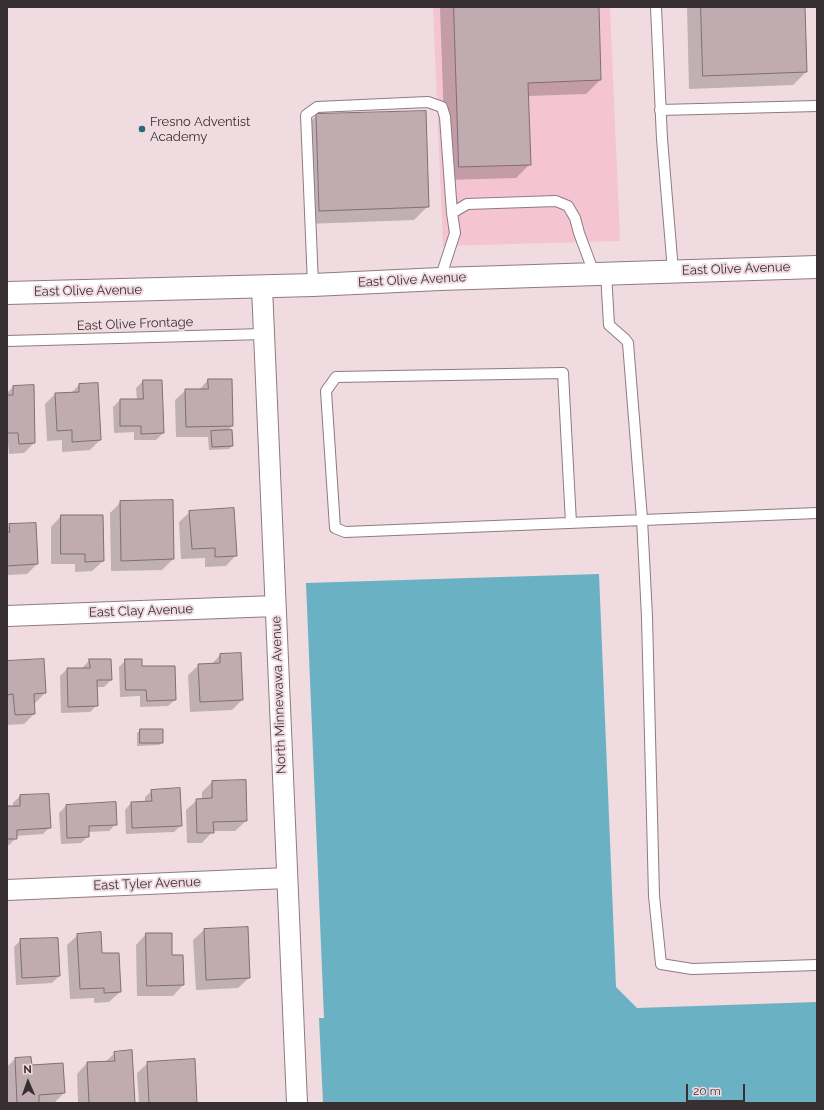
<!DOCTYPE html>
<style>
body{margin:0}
#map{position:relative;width:824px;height:1110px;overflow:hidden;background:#f0dbe0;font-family:Raleway,sans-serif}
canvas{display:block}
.frame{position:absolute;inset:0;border:8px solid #372f31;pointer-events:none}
.north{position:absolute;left:8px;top:1062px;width:40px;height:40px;-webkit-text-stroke:3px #f0dbe0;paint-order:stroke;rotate:358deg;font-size:11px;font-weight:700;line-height:16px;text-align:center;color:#372f31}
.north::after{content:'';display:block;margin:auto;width:14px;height:18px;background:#372f31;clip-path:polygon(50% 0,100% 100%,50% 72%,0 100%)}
.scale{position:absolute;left:686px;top:1084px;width:59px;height:18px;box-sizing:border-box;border:2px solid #372f31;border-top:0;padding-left:5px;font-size:12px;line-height:14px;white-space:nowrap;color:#372f31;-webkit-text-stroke:3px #f0dbe0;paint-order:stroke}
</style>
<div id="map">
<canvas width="824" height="1110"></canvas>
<div class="frame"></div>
<div class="north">N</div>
<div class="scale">20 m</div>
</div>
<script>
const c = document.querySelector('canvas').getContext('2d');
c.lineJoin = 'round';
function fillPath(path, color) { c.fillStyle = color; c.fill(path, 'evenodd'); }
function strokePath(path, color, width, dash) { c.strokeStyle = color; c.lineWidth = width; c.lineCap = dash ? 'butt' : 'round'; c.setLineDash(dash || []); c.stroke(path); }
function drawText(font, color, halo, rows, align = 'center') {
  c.font = font + ' Raleway,sans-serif'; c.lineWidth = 4; c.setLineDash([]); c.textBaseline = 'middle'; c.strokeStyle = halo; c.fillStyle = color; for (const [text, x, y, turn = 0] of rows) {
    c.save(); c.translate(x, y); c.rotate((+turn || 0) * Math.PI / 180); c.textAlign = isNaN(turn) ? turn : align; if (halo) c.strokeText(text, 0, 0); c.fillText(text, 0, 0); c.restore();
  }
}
fillPath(new Path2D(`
 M433,7H610L620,241L443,246Z`), '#f5c4d2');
fillPath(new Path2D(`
 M599,574L616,987L637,1008L817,1002V1103H323L319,1018H324L306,583Z`), '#69b1c3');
fillPath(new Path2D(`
 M441,7H598L600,80L586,94L528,96L530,164L516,178L446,180L440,8Z
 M687,7H804L806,72L793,85L689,89Z
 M317,115L428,206L414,220L306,224L303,129Z
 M208,380L232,426L227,431L232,446L229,449L209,450L208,437H176L175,400L186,390H199Z
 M143,381L163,433L156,440H134V432L114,433L113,407L120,400H137L136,388Z
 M79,385L100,440L90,450L62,452V440L47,441L45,404L55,394L71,393Z
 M13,387L34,443L24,453L9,454L8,443H7V393Z
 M172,501L173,559L162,570L111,571L110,513L121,502Z
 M190,512L236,555L226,566L205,567V558L181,559L179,522Z
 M61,516L103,561L92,571L75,572V564H51V527Z
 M10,525L37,564L27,574L7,575V528Z
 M220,655L242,700L232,710L190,712L188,675L199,665L212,664Z
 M90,660L111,680L104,687H97V705L90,712L61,713L60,676L67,669H83V667Z
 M126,660L141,667L175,700L168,706L140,707V696L120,697L119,667Z
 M7,662L45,693L34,704V714L24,724L7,725Z
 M140,730L162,742L159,745L137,746V733Z
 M212,782L246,821L235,831H213L202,843H187L186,810L197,800H202V792Z
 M152,791L181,825L174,832L126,834L125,810L131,803L145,802V797Z
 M20,796L50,827L43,834L16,836V838L9,845H7V807H13V803Z
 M66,806L116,824L109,831L88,832V836L81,843L61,844L59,813Z
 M247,928L249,978L238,988L196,990L193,940L204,930Z
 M146,934L171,956H183V985L173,996H137L136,945Z
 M78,935L101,954L120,992L109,1002L94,1003V998L70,999L67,945Z
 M57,939L59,976L52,983L16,985L14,947L21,940Z
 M115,1053L134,1103H78L77,1074L87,1063L105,1062Z
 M15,1059L31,1066L64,1093L54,1103H7V1067Z
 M148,1063L196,1103H139L137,1073Z`), '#0003');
const building = new Path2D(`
 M454,7H599L601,80L528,83L531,165L459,167Z
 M701,7H805L807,72L703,76Z
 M426,111L429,207L319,211L316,114Z
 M208,379H232L233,426L186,427L185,389H208Z
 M143,380H162L164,433L141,434V426H120V399H143Z
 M98,383L101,440L72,442V430L57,431L55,393L79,392V384Z
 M34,385L35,443L19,444L18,433H7V395H13V386Z
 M232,430L233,446L212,447L211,431Z
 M173,500L174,559L121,561L120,501Z
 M234,508L237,556L215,557V548L192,549L189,511Z
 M61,515H103L104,561L85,562V554H61Z
 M36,523L38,564L7,566V532H10L9,524Z
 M241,653L243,700L200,702L198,664L220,663V654Z
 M44,659L46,693L34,694L35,714L15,715L13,694L7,695V661Z
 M89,659H111L112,680H97L98,706L68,707L67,668H90Z
 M125,659H142V666H175L176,700L147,701L146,690H126Z
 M140,729H163V743H140Z
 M246,780L247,821L213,822L214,833H197L196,799L212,798V781Z
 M180,788L182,826L132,828L131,802L152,801L151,790Z
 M49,794L51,828L17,830V839H7V806H20V795Z
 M116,802L117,825L89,826V837L67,838L66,805Z
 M248,927L250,978L206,980L204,929Z
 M101,932L102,953H119L121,992L104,993V988L80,989L77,934Z
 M146,933H172V955H183L184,985L147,986Z
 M58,938L60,976L22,978L20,939Z
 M132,1050L135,1103H89L87,1062L115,1061L114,1052Z
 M31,1057L32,1065L63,1063L65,1093L39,1095V1103H17L15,1058Z
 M195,1059L197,1103H149L147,1062Z`);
fillPath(building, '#bfabb0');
strokePath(building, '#806e73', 1);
const service = new Path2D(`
 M656,7L662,139L673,271
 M660,110L817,106
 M606,273L609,325L625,339L628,343L642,519L647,617L654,896L661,964L692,969L817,965
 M440,279L455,233L452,213L467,204L556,201L568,206L575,218L579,233L594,273
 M313,285L306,115L317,107L428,102L442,107L445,117L452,213
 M7,341L264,334
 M571,523L563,373L336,377L326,391L335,528L345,532L817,513`);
const minor = new Path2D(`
 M262,287L297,1103
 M7,616L275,606
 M7,890L287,878`);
const secondary = new Path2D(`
 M7,293L313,285L440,279L817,267`);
strokePath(service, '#8e7b80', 12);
strokePath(minor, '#8e7b80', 22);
strokePath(secondary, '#8e7b80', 24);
strokePath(service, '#fff', 10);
strokePath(minor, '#fff', 20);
strokePath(secondary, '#fff', 22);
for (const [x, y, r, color] of [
 [142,129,4,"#246a7a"]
]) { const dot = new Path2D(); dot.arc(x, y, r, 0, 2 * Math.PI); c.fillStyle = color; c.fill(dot); strokePath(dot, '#f0dbe0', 1.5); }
drawText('13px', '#372f31', '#f0dbe0', [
 ["Fresno Adventist",150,122],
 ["Academy",150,137]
], 'left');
drawText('13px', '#372f31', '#f0dbe0', [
 ["East Olive Avenue",736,269,-2],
 ["East Olive Avenue",412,280,-3],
 ["East Olive Avenue",88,291,-1],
 ["East Olive Frontage",135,324,-2],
 ["East Clay Avenue",141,611,-2],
 ["North Minnewawa Avenue",279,695,-92],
 ["East Tyler Avenue",147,884,-2]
]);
</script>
